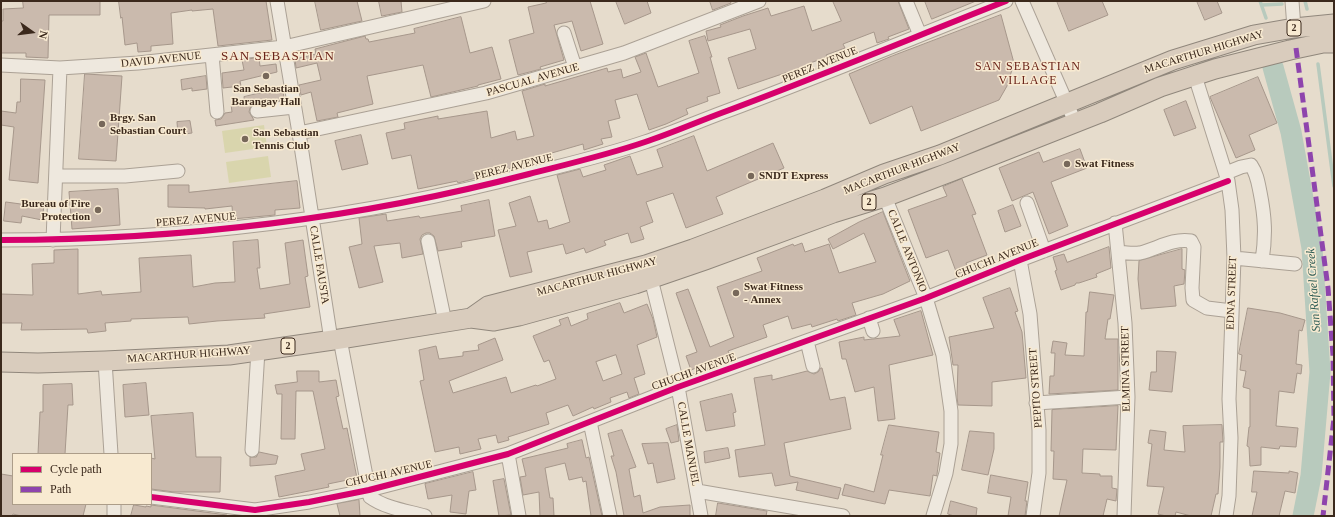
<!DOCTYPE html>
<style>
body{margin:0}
#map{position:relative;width:1335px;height:517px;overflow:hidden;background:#e6dccc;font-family:Georgia,serif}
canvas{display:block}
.frame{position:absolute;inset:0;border:2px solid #3b291c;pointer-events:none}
.legend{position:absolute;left:12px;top:453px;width:140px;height:52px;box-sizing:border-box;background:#f8ead1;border:1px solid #ac9d89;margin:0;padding:5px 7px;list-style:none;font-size:12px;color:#3b291c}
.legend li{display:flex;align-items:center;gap:8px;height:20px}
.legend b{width:20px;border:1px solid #ac9d89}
.north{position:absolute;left:12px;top:12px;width:40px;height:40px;-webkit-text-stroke:3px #f8ead1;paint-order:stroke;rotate:104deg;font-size:11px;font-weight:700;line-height:16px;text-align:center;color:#3b291c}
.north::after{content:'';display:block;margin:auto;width:14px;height:18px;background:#3b291c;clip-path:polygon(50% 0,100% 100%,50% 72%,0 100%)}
</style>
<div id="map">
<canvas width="1335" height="517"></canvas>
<div class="frame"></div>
<ul class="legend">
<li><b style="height:5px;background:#d6006c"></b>Cycle path</li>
<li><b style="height:5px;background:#8e44ad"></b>Path</li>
</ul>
<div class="north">N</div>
</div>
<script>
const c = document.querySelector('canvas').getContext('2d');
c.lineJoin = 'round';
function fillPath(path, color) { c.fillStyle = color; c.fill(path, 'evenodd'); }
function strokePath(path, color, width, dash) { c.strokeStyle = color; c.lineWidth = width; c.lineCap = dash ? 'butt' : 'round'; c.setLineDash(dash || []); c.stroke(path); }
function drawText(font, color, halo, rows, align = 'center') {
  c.font = font + ' Georgia,serif'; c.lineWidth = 3; c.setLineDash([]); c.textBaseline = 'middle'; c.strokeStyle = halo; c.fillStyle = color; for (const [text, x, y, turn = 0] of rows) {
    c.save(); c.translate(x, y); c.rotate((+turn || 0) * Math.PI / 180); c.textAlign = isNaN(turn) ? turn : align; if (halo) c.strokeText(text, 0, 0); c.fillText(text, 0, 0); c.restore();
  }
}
fillPath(new Path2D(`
 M264,125L267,147L225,153L222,131Z
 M268,156L271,177L229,183L226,162Z`), '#d9d5ad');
strokePath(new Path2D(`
 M1260,1L1266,18
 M1305,1L1307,9
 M1262,5L1282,4
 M1318,64L1334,186`), '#b8cabd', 3.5);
strokePath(new Path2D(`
 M1273,67L1291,132L1312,248L1320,372L1311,476L1303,516`), '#b8cabd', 21);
const building = new Path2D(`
 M23,1H100V15H49L48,58L26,57V53H1V21H3V9L23,8Z
 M119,1H266L272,40L218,46L213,9L192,11V10L171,13L173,44L151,46V51L138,52L137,43L125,45L122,17L121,18Z
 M315,1H357L362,21L321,30Z
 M379,1H401L402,12L382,16Z
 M546,1H590L603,44L581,51L572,21L554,25L564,60L540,67L541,69L518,75L509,40L534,33L528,7L546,3Z
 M616,1H647L651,13L625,24Z
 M710,1H730L731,3L713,10Z
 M833,1H898L909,29L888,37L889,39L877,43L874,32L843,44L845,48L826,55L827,57L810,63L812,67L790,75L788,72L738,89L728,58L756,49L750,29L708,41L706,31L721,27L720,25L743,16L768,8L771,16L804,6L812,31L841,21Z
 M925,1H976L932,19Z
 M1057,1H1102L1108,15L1069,31Z
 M1197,1H1217L1222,13L1205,20Z
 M1001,15L1014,63L1007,86L999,100L921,131L912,106L870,124L849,74L892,56Z
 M461,17L470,53L492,47L501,79L478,85V86L431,97L423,65L367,76L373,104L337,113L338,117L317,121L311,92L301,95L299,85L321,80L317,63L296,68L295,59L316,54L315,49L365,36L366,39H368L369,42L415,33L414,29Z
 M705,36L712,57H710L720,93L707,97L708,101L686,109L688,114L666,124L649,130L637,94L615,100L620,118L608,121L612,137L601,139L603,144L584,150L583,144L524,161L525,163L505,170L458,183L457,181L418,189L411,155L392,159L386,133L405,129L404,123L438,116V119L487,111L491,138L515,131L517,140L534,136L522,91L545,84V86L607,68L608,72L621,69L623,78L641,72L635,57L646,53L658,87L699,73L689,41Z
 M259,58L260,66L276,64L277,72L240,81L241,86L223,88L222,73L244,70L242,60Z
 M85,74L122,76L116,161L79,159Z
 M206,76L207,89L192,91V88L182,90L181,80Z
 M1258,77L1277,123L1249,135L1255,150L1236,158L1210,97Z
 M21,79L45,80L38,183L9,180L14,127L1,125V111L16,113L17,102H20Z
 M283,88L284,100L256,103L252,105L250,108L249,112L254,120L216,126L215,120L221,119L225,113L232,112L231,104L245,103L244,97Z
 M1186,101L1196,128L1174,136L1164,110Z
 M190,121L192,133L178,135L177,122Z
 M361,135L368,164L342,170L335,141Z
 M694,136L707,171L773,143L784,168L716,197L723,214L686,228L673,193L646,202L653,222L640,227L644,239L631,243L628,233L604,241L606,245L586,253L584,248L566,254L563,244L527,252L532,272L510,277L498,230L516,226L509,203L530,196L538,222L547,220L549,229L570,222L557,175L580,169L583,177L606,170L604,165L630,156L637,175L663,167L657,150Z
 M1080,149L1087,168L1051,182L1068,226L1049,234L1033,192L1012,201L999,168L1039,152L1043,162Z
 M962,179L976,214L972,215L987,255L966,263L968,270L957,274L948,250L926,258L908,210L947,196L943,187Z
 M297,181L300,208L275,210V215L233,219L232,206L205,209V208L168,207V185H189V192Z
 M118,189L120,225L72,229L69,192Z
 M489,200L495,236L461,242L462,247L438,251L434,236L430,233H426L422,235L420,239L423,254L402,258L400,243L374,246L383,282L359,288L349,247L362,244L359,218L386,214L387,221L419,216L420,218L462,211L461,206Z
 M6,202L28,205L29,203L44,206L42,220L22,216L21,223L4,221Z
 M1013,205L1021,226L1005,232L998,211Z
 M883,212L910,281L883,294L852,303L856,315L838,321L837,319L812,327L811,324L792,329L788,316L763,325L767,337L728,351L730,355L691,370L686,356L697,352L676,293L688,289L710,347L734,337L717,287L762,271L757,258L793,244L794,246L802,243L805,252L829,244L839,273L876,262L864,233L833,249L828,239L859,222Z
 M258,240L260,268H257L260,289L290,284L285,243L303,240L308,276L305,277L310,307L264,314L265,318L217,321L189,324L188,317L131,319V321L105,323L106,331L88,333L87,329L21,330L22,323H1V294L33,295L32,264L54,263V250L78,249V294L101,291L102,295L141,292L139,258L191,255L193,287L215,283L235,282L233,242Z
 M1109,247L1111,268L1096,274L1097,277L1079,283H1076L1075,285L1061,290L1055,271L1057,270L1053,257L1064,254L1067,262Z
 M1182,249V269L1185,270L1184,284L1174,286L1176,306L1141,309L1138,279L1139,261Z
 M1010,288L1018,311L1015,312L1022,332L1026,378L992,382V406L958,405L957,397L958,365H953L949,337L994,328L983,298Z
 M1090,292L1114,295L1110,319H1108L1105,339H1118V390L1049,394L1050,376H1054L1055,353H1051L1053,341L1067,343L1065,355L1084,356L1086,312H1087Z
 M620,303L624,313L647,304L653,319L657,337L637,345L645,374L634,378L639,394L629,398L627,392L610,398L611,402L594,409L593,407L573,416L568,405L546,413L549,424L508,437L509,440L498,443L496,435L478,439L481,449L460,454L459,447L435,452L420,381L424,380L419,350L436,346L439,359L463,356V352L479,350L478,345L495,338L503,360L449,381L453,393L506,377L511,393L536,385L537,386L556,379L549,360L544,362L533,336L561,325L559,320L568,317L571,326L588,319L587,314ZM616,355L622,374L603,381L596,362Z
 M1248,308L1280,313L1305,320L1302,331L1299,330L1296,364L1302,365L1301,374L1297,373L1294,393L1279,391L1276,426L1298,428L1296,447L1280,446L1279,449L1261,447V465L1250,466L1249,447L1247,446L1249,427H1250V389L1243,387L1246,371L1240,370L1242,355L1239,354Z
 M921,311L933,355L889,365L895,419L878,421L874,387L855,392L846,359H842L839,342L864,337V340L900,336L894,320Z
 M1157,351L1176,352L1172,392L1149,390L1151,372H1156Z
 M821,368H822L830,400L845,397L851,429L784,443L790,476L841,488L838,499L796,490L798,482L775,486L772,473L739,477L735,450L765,445L754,378L772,375V380L807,371L814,374L818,372Z
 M297,371H319V382L336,380L339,396L336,397L343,429L347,428L357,478L328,484L329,487L279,497L275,476L305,470L301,454L325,449L313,391H296L295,439H281L282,394H277L275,385L297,382Z
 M146,383L149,415L125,417L123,385Z
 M72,384L73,405H68L65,454H38L40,412H43V385Z
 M732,394L736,412L733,413L735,426L706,431L700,402Z
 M1118,406L1116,450L1083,449L1082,473L1100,474V476H1112V488L1117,489L1116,501L1107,499L1103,516H1059L1067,480L1053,479L1054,451H1051L1052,410Z
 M193,413L196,457H221L220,492H174L151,489V458L155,459L151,416Z
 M677,425L679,441L671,443L666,429Z
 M889,425L939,432L936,452L940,453L937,474V476L933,475L930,496L889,490L885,504L842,495L845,484L874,492L883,455H881Z
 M1222,425L1223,442H1220V467L1218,494H1216L1211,516H1191L1176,512L1175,516H1166L1158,514L1164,487L1147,486L1152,444L1148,443L1150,430L1166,432L1164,450L1185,452L1183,426Z
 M622,430L636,467L629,469L634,497L640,495L643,513L660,507L690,505V516H624L616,472L611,456H614L608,434Z
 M970,431L994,433V449L988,475L962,470Z
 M582,440L586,458L589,457L602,516H591L586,481L583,482L582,477L569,480L565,463L545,468L550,498H553L554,516H540L539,492L523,495L520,477L526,476L522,459L568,448L567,444Z
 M668,443L675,479L657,483L653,463L648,464L642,444Z
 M728,448L730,458L705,463L704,452Z
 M259,452L278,456L276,464L250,466V457H256Z
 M1254,471L1289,473V471L1298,473L1295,493L1285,491L1279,516H1252L1257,492H1252Z
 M473,472L476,490L469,491L466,514L450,512L452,495L428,499L425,484Z
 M1,474L13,476V504H86L83,516H21L13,514L12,516H1Z
 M991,475L1028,482L1025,501H1027L1025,516H1008L1011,497L988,493Z
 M504,479L511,515L499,516L493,481Z
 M359,500L360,516H340L337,504Z
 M951,501L977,508L976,516H954L948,514Z
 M718,503L767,511L766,516H716Z
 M134,505L146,507V506L151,507V505L227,515L226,516H131Z`);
fillPath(building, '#cabaad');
strokePath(building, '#a6978b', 1);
const minor = new Path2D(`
 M277,1L299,133L331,340
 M906,1L920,35
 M1022,1L1075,122
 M1292,1L1294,28
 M564,33L575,67
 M212,55L217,112
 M1,65L60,68L138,63L284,47L484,1
 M1195,76L1228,181L1232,210L1234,258L1229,399L1231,438L1229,496L1226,516
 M257,111L294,107
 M299,133L486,93L624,53L759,1
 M1226,173L1241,167L1251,165C1257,174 1258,182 1260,192C1265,217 1266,235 1262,261
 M56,176H125L178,171
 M885,197L926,298L943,355L951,411V444L946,473L933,516
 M1027,203L1044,251
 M1115,223L1125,323L1128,397L1124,516
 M1,240C179,240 357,219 529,174C568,164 607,155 645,142C672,133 697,122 724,112C818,77 912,38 1006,1
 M53,240L60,68
 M428,241L445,322
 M1118,252C1125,253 1133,254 1140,253C1157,249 1172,238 1191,241L1194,247L1192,288L1193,300L1207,308L1232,311
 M1234,258L1295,264
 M1020,260L1030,314L1039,430V473L1033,516
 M651,279L678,387L701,516
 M869,318L873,331
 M340,339L370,497C385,508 407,511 425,516
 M807,341L813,366
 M105,361L111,454
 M1036,403L1128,397
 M590,422L610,516
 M252,450L258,350
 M508,454L519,516
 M697,491L843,516
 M151,497L255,510L309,502L369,490L508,454L678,387L926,298L1020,260L1228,181
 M114,504V516`);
const highway = new Path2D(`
 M471,318L488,306L646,265L693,249L825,199L884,174L940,155L1173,60L1254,35L1294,28L1334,24
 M1,362L38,363L105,361L229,355L340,339L471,318L494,321L519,316L635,284L705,260L833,213L885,197L953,171L1100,113L1160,87L1215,69L1290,50L1323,43H1334`);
strokePath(minor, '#aba195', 15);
strokePath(highway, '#90877c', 21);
strokePath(minor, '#eee8de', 13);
strokePath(highway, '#d9ccbd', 19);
strokePath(new Path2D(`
 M1296,48L1328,288L1333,355L1334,418L1323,516`), '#8e44ad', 5, [10, 5]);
strokePath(new Path2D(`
 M1,240C179,240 357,219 529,174C568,164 607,155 645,142C672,133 697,122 724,112C818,77 912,38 1006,1
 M151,497L255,510L309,502L369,490L508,454L678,387L926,298L1020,260L1228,181`), '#d6006c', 6);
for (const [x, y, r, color] of [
 [266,76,4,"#77685a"],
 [102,124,4,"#77685a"],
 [245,139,4,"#77685a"],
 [1067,164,4,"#77685a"],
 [751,176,4,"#77685a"],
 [98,210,4,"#77685a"],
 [736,293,4,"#77685a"]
]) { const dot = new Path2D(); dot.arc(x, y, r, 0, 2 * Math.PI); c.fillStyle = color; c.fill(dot); strokePath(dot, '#f8ead1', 1.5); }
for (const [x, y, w] of [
 [1294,28,14],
 [869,202,14],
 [288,346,14]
]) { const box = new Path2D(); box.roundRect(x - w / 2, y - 8, w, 16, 3); c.fillStyle = '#f8ead1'; c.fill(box); strokePath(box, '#3b291c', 1); }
drawText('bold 10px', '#3b291c', null, [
 ["2",1294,28],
 ["2",869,202],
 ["2",288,346]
]);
drawText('11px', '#3b291c', '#f8ead1', [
 ["MACARTHUR HIGHWAY",1204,52,-17],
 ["DAVID AVENUE",161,60,-6],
 ["PEREZ AVENUE",820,65,-22],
 ["PASCUAL AVENUE",533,80,-16],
 ["PEREZ AVENUE",514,167,-14],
 ["MACARTHUR HIGHWAY",902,169,-21],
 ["PEREZ AVENUE",196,220,-5],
 ["CALLE ANTONIO",907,251,68],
 ["CHUCHI AVENUE",997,259,-22],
 ["CALLE FAUSTA",319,265,81],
 ["MACARTHUR HIGHWAY",597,277,-15],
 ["EDNA STREET",1232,293,-88],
 ["MACARTHUR HIGHWAY",189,355,-4],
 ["ELMINA STREET",1126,369,-91],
 ["CHUCHI AVENUE",694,372,-20],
 ["PEPITO STREET",1036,388,-94],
 ["CALLE MANUEL",688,444,80],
 ["CHUCHI AVENUE",389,474,-13]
]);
drawText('bold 11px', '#3b291c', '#f8ead1', [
 ["San Sebastian",266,89,"center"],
 ["Barangay Hall",266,102,"center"],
 ["Brgy. San",110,118],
 ["Sebastian Court",110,131],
 ["San Sebastian",253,133],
 ["Tennis Club",253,146],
 ["Swat Fitness",1075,164],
 ["SNDT Express",759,176],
 ["Bureau of Fire",90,204,"right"],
 ["Protection",90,217,"right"],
 ["Swat Fitness",744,287],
 ["- Annex",744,300]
], 'left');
c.letterSpacing = '1px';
drawText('12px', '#6a2319', '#f8ead1', [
 ["SAN SEBASTIAN",1028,67],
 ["VILLAGE",1028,81]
]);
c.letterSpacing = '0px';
drawText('italic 12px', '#2b5b54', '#f8ead1', [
 ["San Rafael Creek",1314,290,-94]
]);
c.letterSpacing = '1px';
drawText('13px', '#6a2319', '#f8ead1', [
 ["SAN SEBASTIAN",278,57]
]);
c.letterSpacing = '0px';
</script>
